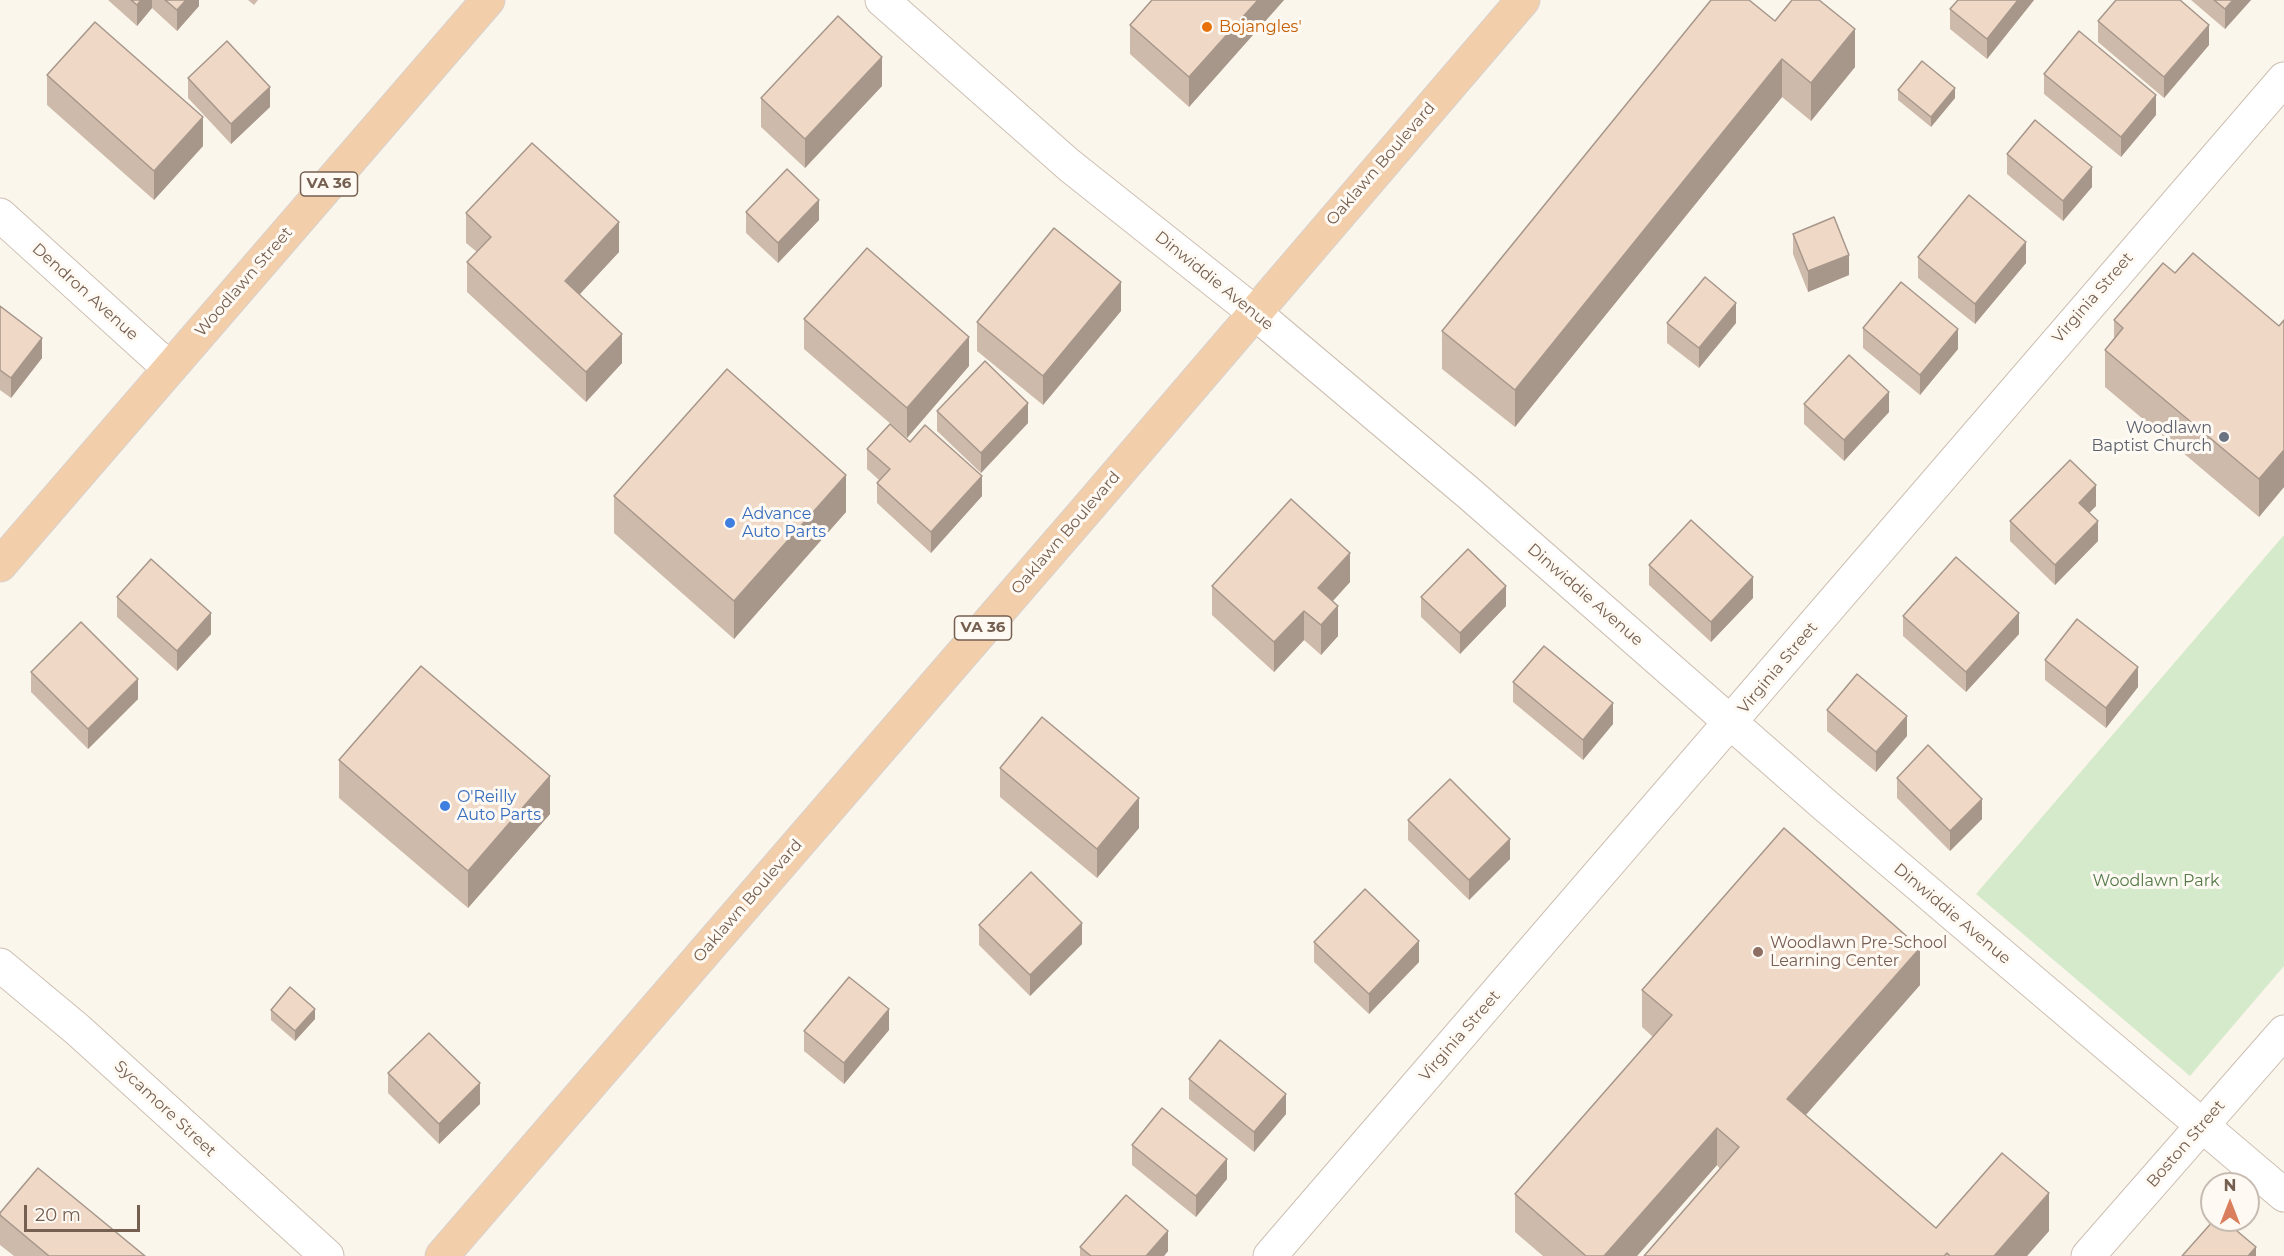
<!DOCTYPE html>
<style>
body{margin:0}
#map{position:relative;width:2284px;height:1256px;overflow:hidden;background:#fbf6ec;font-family:Montserrat,sans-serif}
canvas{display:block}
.north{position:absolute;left:2200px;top:1172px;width:60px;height:60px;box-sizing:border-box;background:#fefaf3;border:2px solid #c7bcb2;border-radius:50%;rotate:0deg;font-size:16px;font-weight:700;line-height:24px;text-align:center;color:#755f50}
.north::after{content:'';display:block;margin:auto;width:21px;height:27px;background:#da7f5d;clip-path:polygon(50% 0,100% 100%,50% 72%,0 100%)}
.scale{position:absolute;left:24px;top:1205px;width:116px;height:27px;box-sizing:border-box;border:3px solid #755f50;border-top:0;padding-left:8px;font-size:18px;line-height:21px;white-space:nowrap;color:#755f50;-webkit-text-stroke:4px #fefaf3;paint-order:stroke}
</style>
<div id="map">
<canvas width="2284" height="1256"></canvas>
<div class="north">N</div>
<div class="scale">20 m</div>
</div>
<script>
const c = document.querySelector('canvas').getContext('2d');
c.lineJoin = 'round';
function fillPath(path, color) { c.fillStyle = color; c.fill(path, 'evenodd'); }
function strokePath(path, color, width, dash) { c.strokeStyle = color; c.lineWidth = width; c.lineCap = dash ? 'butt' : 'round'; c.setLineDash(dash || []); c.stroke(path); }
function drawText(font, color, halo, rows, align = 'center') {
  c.font = font + ' Montserrat,sans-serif'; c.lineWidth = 6; c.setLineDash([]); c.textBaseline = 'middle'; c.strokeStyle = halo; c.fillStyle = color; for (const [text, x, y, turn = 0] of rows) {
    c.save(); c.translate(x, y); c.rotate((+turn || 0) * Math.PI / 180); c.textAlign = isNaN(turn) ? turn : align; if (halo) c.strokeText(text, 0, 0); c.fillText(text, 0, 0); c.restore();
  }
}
fillPath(new Path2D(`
 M2284,535V966L2190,1076L1976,894Z`), '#d5e9cb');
const minor = new Path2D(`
 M882,0L1069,165L1254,312L1471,495L1826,806L2284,1195
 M0,215L169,368
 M0,965L78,1030L327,1256
 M1270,1256L2284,79
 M2088,1256L2284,1032`);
const trunk = new Path2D(`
 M0,565L488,0
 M442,1256L1088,508L1523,0`);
strokePath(minor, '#cdbfb2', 35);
strokePath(trunk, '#d8d2ce', 35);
strokePath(minor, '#fff', 33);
strokePath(trunk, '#f2ceaa', 33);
fillPath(new Path2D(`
 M108,0H199V6L177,31L152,8L137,26Z
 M248,0H258L254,5Z
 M1152,0H1284L1189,107L1130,54V25Z
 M2034,0L1987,59L1950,29V9Z
 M2191,0H2251L2225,29Z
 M1775,21L1855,67L1811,121L1782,97L1515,427L1442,369V331Z
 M2098,21L2209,45L2164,98L2098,42Z
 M2044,74L2156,115L2121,157L2044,94Z
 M47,75L203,146L154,200L47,105Z
 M188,78L270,107L231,144L188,98Z
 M882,86L805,168L761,127V98Z
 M1898,90L1955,98L1931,127L1898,100Z
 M2007,154L2092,187L2063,221L2007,174Z
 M746,212L819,220L778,263L746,233Z
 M466,213L619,252L580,294L622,363L586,402L467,292V262L477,252L466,243Z
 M1793,234L1849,275L1808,292L1793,254Z
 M1918,257L2026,263L1975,324L1918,278Z
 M2175,273L2279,326L2284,320V487L2259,517L2105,387V350L2114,339V320Z
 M0,306L42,358L11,398L0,390Z
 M1121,311L1043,405L977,351V322Z
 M804,319L969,366L907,438L804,349Z
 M1667,323H1736L1699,368L1667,343Z
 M1863,328L1958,349L1920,395L1863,348Z
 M1804,404L1889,412L1844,461L1804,424Z
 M937,411L1028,423L981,473L937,431Z
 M910,442L982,496L931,553L877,503V483L879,480L867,469V449Z
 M614,496L846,512L734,639L614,533Z
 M2096,506L2089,513L2098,541L2055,585L2010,541V521Z
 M1649,565L1753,598L1711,642L1649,585Z
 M1350,582L1333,601L1338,636L1321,655L1304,640L1274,672L1212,615V586Z
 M117,597L211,634L177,671L117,617Z
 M1421,597L1506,606L1460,654L1421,617Z
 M1903,616L2019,634L1966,692L1903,636Z
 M2045,660L2138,687L2106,728L2045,680Z
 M31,672L138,699L88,749L31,692Z
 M1513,682L1613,724L1583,760L1513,702Z
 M1827,710L1907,736L1876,772L1827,731Z
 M339,760L550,814L468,908L339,798Z
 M1000,768L1139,828L1097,878L1000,797Z
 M1897,778L1982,819L1950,851L1897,798Z
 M1408,820L1510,859L1469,900L1408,840Z
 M979,925L1082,944L1030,996L979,945Z
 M1314,942L1419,962L1369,1014L1314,962Z
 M1920,985L1806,1115L1936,1228L2049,1231L2027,1256H1644L1720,1169L1717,1165L1637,1256H1543L1515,1232V1194L1653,1037L1642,1027V990Z
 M271,1010L315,1019L295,1041L271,1020Z
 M889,1030L844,1084L804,1051V1031Z
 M388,1073L480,1104L439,1144L388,1093Z
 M1189,1079L1286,1114L1254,1152L1189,1099Z
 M1132,1145L1227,1179L1196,1217L1132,1165Z
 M0,1213L145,1256H14L0,1245Z
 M1080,1247L1168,1251L1164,1256H1080Z`), '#cebaaa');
fillPath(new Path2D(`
 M141,0H152V8L137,26V5Z
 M186,0H199V6L177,31V10Z
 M1258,0H1284L1189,107V77Z
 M2018,0H2034L1987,59V39Z
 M2233,0H2251L2225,29V9Z
 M2209,25V45L2164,98V77Z
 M1855,29V67L1811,121V83Z
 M882,57V86L805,168V139Z
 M1782,59V97L1515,427V390Z
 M270,87V107L231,144V124Z
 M1955,88V98L1931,127V117Z
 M2156,95V115L2121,157V137Z
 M203,117V146L154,200V171Z
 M2092,167V187L2063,221V201Z
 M819,200V220L778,263V243Z
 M619,222V252L565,310V281Z
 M2026,242V263L1975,324V304Z
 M1849,255V275L1808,292V271Z
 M1121,282V311L1043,405V376Z
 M1736,303V323L1699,368V348Z
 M1958,329V349L1920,395V375Z
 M622,334V363L586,402V372Z
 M969,337V366L907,438V408Z
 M42,338V358L11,398V378Z
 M1889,392V412L1844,461V440Z
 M1028,403V423L981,473V453Z
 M2284,450V487L2259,517V479Z
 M846,475V512L734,639V601Z
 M982,476V496L931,553V532Z
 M2096,485V506L2079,523V503Z
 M2098,521V541L2055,585V565Z
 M1350,553V582L1318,617V588Z
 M1753,577V598L1711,642V622Z
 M1506,586V606L1460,654V633Z
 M1338,606V636L1321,655V625Z
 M1304,611V640L1274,672V642Z
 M211,613V634L177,671V651Z
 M2019,613V634L1966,692V672Z
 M2138,667V687L2106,728V708Z
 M138,679V699L88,749V729Z
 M1613,703V724L1583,760V740Z
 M1907,716V736L1876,772V752Z
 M550,776V814L468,908V871Z
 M1139,798V828L1097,878V849Z
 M1982,799V819L1950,851V831Z
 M1510,839V859L1469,900V880Z
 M1082,923V944L1030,996V975Z
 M1419,941V962L1369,1014V994Z
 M1920,948V985L1787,1136V1099Z
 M315,1009V1019L295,1041V1031Z
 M889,1009V1030L844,1084V1063Z
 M480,1083V1104L439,1144V1124Z
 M1286,1094V1114L1254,1152V1132Z
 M1717,1128V1165L1637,1256H1604Z
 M1227,1159V1179L1196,1217V1196Z
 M2049,1193V1231L2027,1256H1994Z
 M1168,1231V1251L1164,1256H1146Z
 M2256,1247V1256H2248Z`), '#a7978b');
const building = new Path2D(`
 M131,0H141L137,5Z
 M165,0H186L177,10Z
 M1152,0H1258L1189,77L1130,25Z
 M1711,0H1749L1775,21L1792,0H1819L1855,29L1811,83L1782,59L1515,390L1442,331Z
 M1958,0H2018L1987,39L1950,9Z
 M2116,0H2180L2209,25L2164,77L2098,21Z
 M2214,0H2233L2225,9Z
 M838,16L882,57L805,139L761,98Z
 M95,22L203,117L154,171L47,75Z
 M2079,31L2156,95L2121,137L2044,74Z
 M227,41L270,87L231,124L188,78Z
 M1922,61L1955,88L1931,117L1898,90Z
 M2035,120L2092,167L2063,201L2007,154Z
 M532,143L619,222L565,281L622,334L586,372L467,262L491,237L466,213Z
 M787,169L819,200L778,243L746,212Z
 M1969,195L2026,242L1975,304L1918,257Z
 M1834,217L1849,255L1808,271L1793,234Z
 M1054,228L1121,282L1043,376L977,322Z
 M867,248L969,337L907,408L804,319Z
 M2193,253L2279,326L2284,320V450L2259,479L2105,350L2123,328L2114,320L2163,263L2175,273Z
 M1705,277L1736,303L1699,348L1667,323Z
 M1901,282L1958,329L1920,375L1863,328Z
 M0,306L42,338L11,378L0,370Z
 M1849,355L1889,392L1844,440L1804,404Z
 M985,361L1028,403L981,453L937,411Z
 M727,369L846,475L734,601L614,496Z
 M890,424L910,442L925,425L982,476L931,532L877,483L890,469L867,449Z
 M2070,460L2096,485L2079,503L2098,521L2055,565L2010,521Z
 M1291,499L1350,553L1318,588L1338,606L1321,625L1304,611L1274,642L1212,586Z
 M1691,520L1753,577L1711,622L1649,565Z
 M1468,549L1506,586L1460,633L1421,597Z
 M1956,557L2019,613L1966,672L1903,616Z
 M151,559L211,613L177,651L117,597Z
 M2077,619L2138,667L2106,708L2045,660Z
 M81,622L138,679L88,729L31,672Z
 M1544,646L1613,703L1583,740L1513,682Z
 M421,666L550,776L468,871L339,760Z
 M1857,674L1907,716L1876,752L1827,710Z
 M1042,717L1139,798L1097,849L1000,768Z
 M1928,745L1982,799L1950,831L1897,778Z
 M1450,779L1510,839L1469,880L1408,820Z
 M1784,828L1920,948L1787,1099L1936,1228L2002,1153L2049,1193L1994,1256H1950L1947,1253L1944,1256H1644L1739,1147L1717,1128L1604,1256H1586L1515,1194L1672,1015L1642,990Z
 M1031,872L1082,923L1030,975L979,925Z
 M1365,889L1419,941L1369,994L1314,942Z
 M849,977L889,1009L844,1063L804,1031Z
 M290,987L315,1009L295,1031L271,1010Z
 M429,1033L480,1083L439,1124L388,1073Z
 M1220,1040L1286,1094L1254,1132L1189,1079Z
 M1162,1108L1227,1159L1196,1196L1132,1145Z
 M38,1168L145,1256H49L0,1215V1213Z
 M1126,1195L1168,1231L1146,1256H1091L1080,1247Z
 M2214,1220H2224L2256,1247L2248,1256H2182Z`);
fillPath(building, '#efd8c6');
strokePath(building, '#a7978b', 1.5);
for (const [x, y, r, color] of [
 [1207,27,6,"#e8710a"],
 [2224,437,6,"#6b7280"],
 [730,523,6,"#3f7fe0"],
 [445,806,6,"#3f7fe0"],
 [1758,952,6,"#8d6e63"]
]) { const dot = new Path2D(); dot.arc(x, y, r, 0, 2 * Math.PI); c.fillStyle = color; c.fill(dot); strokePath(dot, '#fefaf3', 2); }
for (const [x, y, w] of [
 [329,184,57],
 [983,628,57]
]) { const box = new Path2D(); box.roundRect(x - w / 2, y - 12, w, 24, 4.5); c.fillStyle = '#fefaf3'; c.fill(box); strokePath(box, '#755f50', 1.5); }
drawText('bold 15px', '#755f50', null, [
 ["VA 36",329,184],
 ["VA 36",983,628]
]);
drawText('16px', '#c56008', '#fefaf3', [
 ["Bojangles'",1219,27]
], 'left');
drawText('16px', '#755f50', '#fefaf3', [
 ["Oaklawn Boulevard",1381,164,-49],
 ["Dinwiddie Avenue",1214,281,39],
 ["Woodlawn Street",244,282,-49],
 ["Dendron Avenue",85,292,42],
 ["Virginia Street",2093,298,-49],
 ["Oaklawn Boulevard",1066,533,-49],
 ["Dinwiddie Avenue",1585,595,41],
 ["Virginia Street",1778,668,-50],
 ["Oaklawn Boulevard",748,901,-49],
 ["Dinwiddie Avenue",1952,914,40],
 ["Virginia Street",1460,1036,-49],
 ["Sycamore Street",165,1109,43],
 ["Boston Street",2186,1144,-49]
]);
drawText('16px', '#5b616d', '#fefaf3', [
 ["Woodlawn",2212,428],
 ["Baptist Church",2212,446]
], 'right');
drawText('16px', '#366cbe', '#fefaf3', [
 ["Advance",742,514],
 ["Auto Parts",742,532],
 ["O'Reilly",457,797],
 ["Auto Parts",457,815]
], 'left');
drawText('16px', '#547a49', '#fefaf3', [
 ["Woodlawn Park",2156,881]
]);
drawText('16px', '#785e54', '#fefaf3', [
 ["Woodlawn Pre-School",1770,943],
 ["Learning Center",1770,961]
], 'left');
</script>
